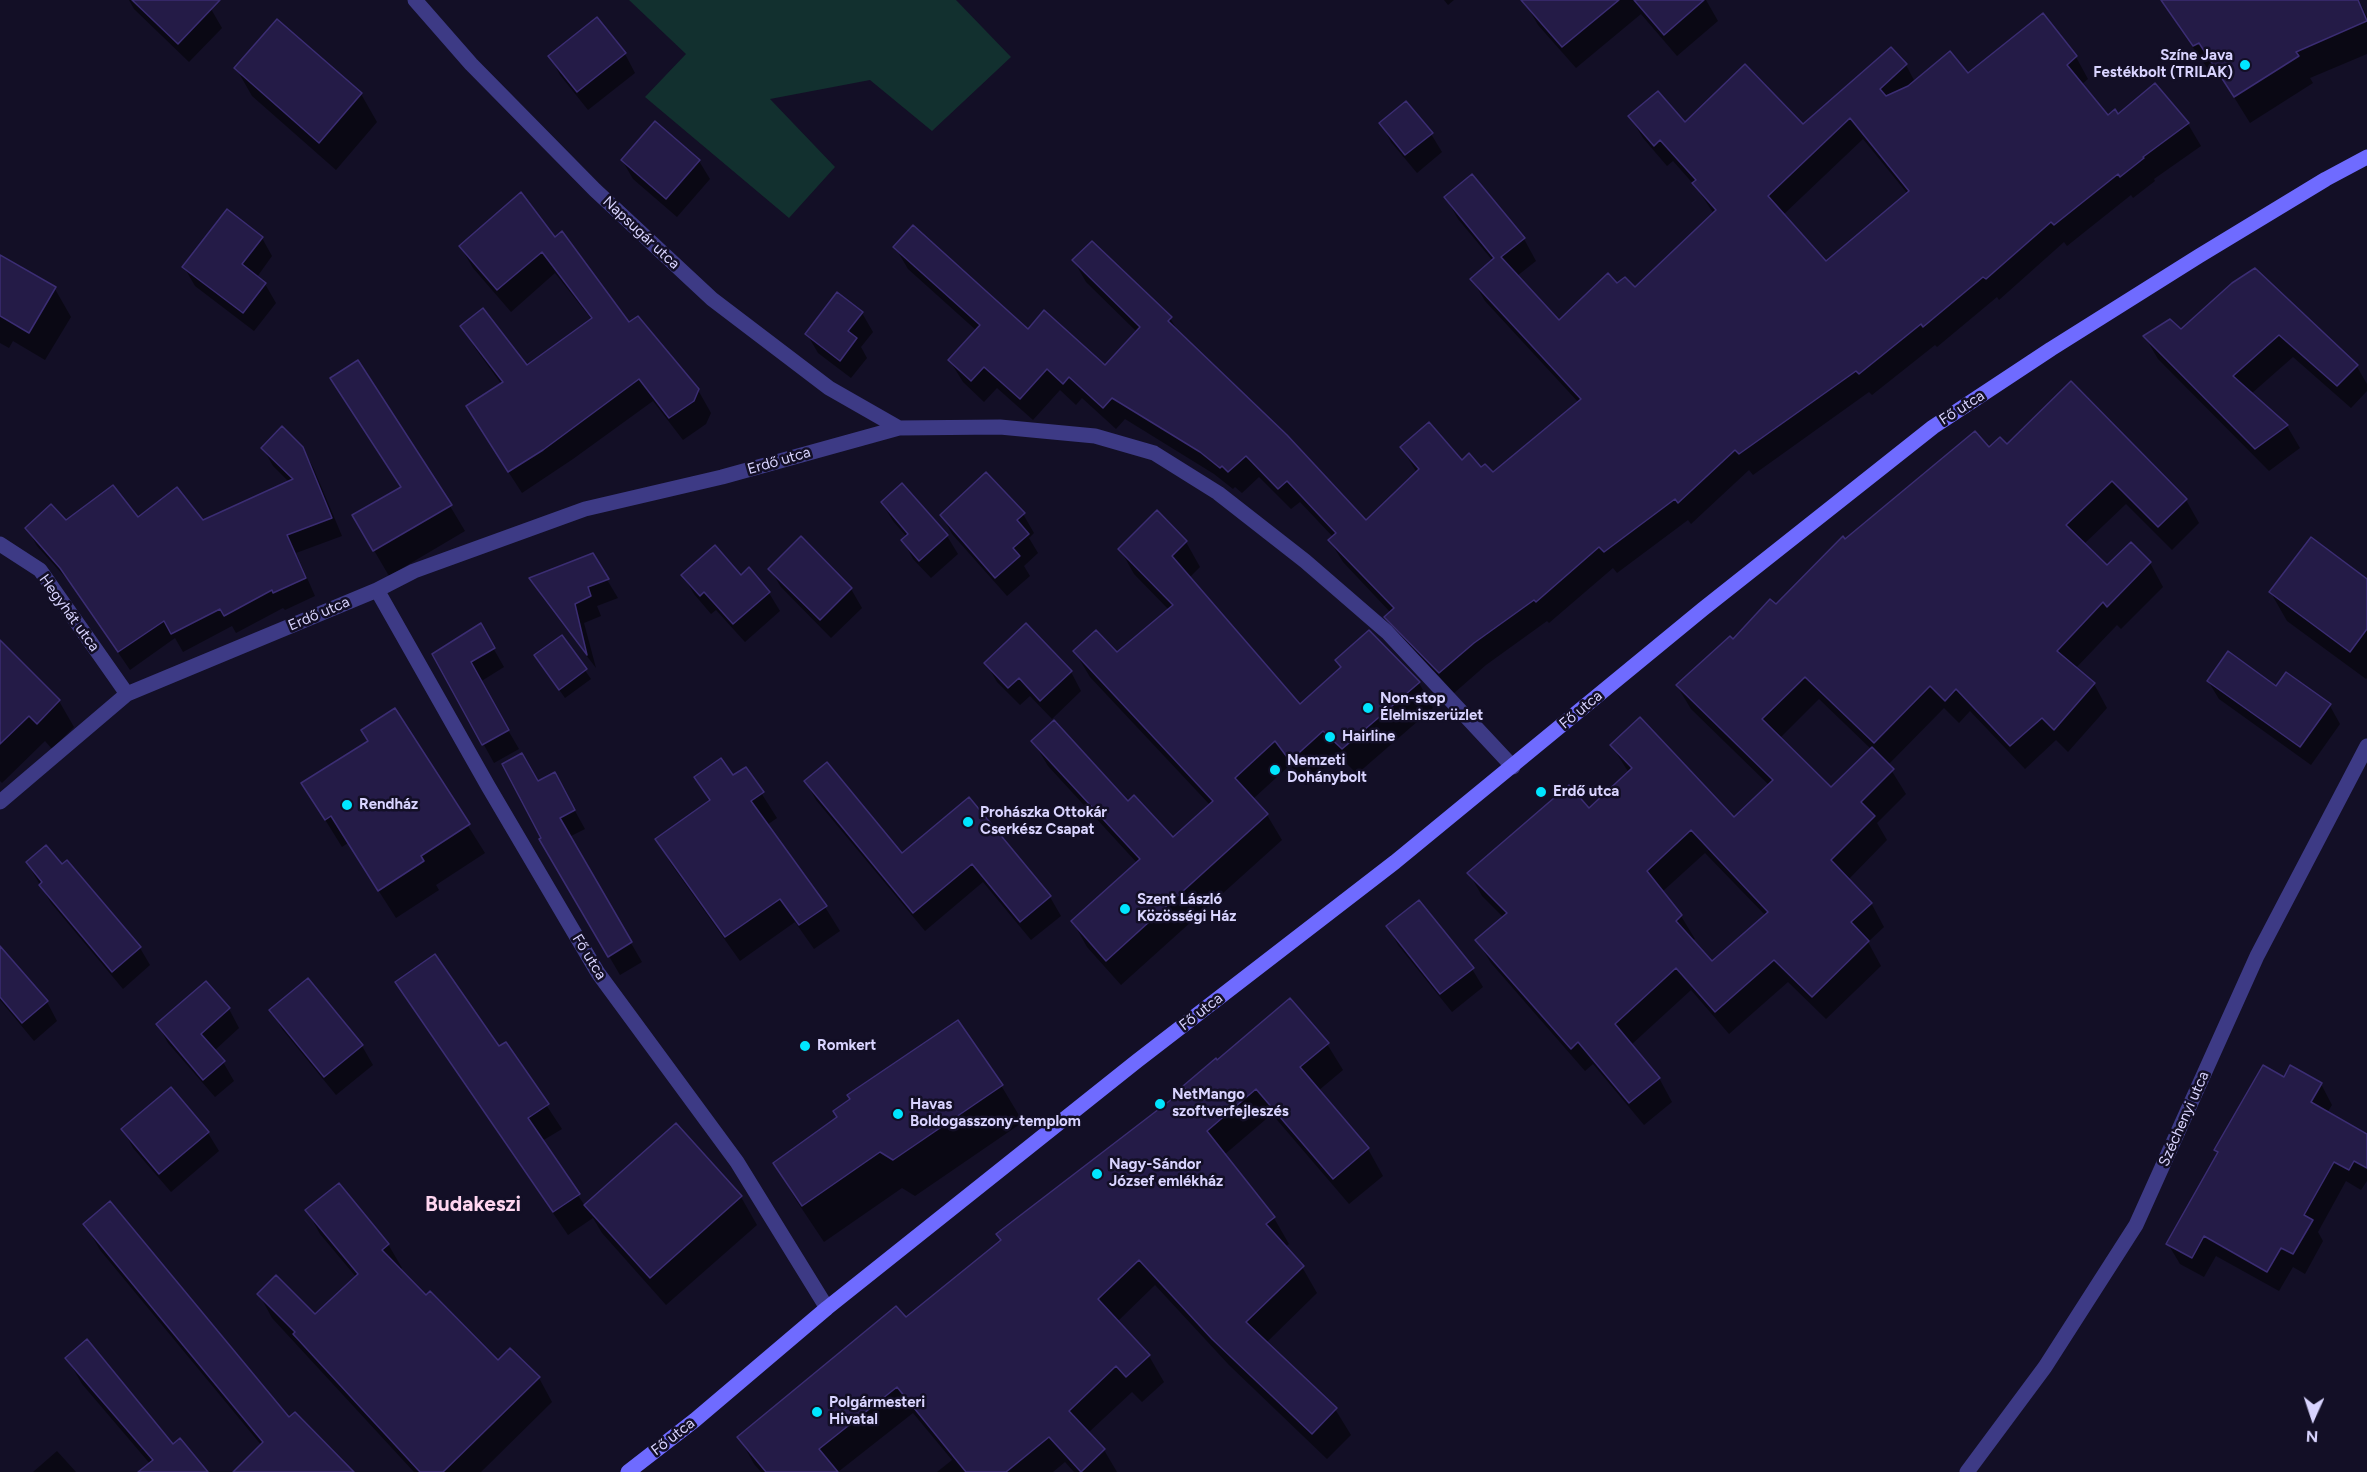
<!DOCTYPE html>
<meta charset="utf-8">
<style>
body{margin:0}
#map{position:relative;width:2367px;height:1472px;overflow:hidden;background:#130f26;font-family:Figtree,sans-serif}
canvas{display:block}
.north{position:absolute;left:2283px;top:1388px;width:60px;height:60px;-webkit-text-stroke:4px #130f26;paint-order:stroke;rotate:183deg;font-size:16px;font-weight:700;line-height:24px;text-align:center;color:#d9d4ff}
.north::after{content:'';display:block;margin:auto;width:21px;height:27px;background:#d9d4ff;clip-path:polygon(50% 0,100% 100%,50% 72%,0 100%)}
</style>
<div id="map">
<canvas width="2367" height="1472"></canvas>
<div class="north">N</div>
</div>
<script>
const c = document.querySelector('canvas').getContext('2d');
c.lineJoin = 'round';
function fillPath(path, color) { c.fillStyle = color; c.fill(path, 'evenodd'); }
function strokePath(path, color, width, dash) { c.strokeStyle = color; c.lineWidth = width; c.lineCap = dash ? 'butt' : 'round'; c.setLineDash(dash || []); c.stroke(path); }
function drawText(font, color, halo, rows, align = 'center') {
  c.font = font + ' Figtree,sans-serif'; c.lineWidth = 5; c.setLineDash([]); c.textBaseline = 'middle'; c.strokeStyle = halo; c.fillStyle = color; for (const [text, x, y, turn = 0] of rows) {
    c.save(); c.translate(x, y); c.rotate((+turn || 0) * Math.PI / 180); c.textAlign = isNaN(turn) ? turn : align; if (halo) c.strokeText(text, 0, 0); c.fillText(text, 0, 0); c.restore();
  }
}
fillPath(new Path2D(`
 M629,0H956L1011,57L932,131L870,80L770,99L835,167L789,218L645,97L686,54Z`), '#12302f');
fillPath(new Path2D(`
 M129,0H201L211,9L222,28L189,62L134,9Z
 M1444,0H1454L1448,5Z
 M1530,0H1706L1718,21L1677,56L1641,14L1576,68L1538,25L1526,4Z
 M2167,0H2359L2367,17V54L2310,78L2313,83L2250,123L2216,68L2210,72L2180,29L2165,3Z
 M597,19L625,54L635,73L588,110L560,75L550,56Z
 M2076,57L2088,79L2081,85L2108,117L2118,116L2155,86L2188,124L2201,146L2154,179L2155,181L2133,198L2131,195L2067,246L2064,242L1999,300L1997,297L1937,347L1935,345L1872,395L1869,392L1753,475L1749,470L1691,524L1688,520L1617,573L1613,568L1549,623L1547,621L1486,665L1453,694L1399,639L1386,617L1391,613L1343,562L1330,541L1333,537L1300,502L1291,509L1259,477L1242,493L1235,487L1233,489L1214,474L1125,419L1116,429L1082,398L1076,405L1060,390L1033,420L997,388L984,402L963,382L950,361L977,331L908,269L895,247L1028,331L1105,367L1137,332L1086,282L1074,261L1170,318L1179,333L1366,522L1417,473L1402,448L1462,462L1493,474L1579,403L1485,301L1472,279L1493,261L1458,219L1446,198L1472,177L1524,239L1536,261L1517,276L1559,322L1617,285L1635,289L1714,214L1696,187L1673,161L1667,166L1643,138L1630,117L1685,124L1803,126L1906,65L1915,82L1968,75ZM1863,139L1907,193L1825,263L1783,215Z
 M236,68L361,94L377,122L336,170L252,96Z
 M1381,123L1431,134L1442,152L1417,173L1391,142Z
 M622,160L699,161L710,179L677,217L633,179Z
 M262,238L272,256L257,277L265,284L276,303L254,331L195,286L184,267Z
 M554,239L629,324L698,390L711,413L706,424L683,440L653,401L573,459L522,493L480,428L502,385L475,348L462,326L527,367L592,320L555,273L511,312L473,268L460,246Z
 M0,264L55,289L71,317L45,360L13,341L9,348L0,343Z
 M2233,285L2356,365L2367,384V391L2351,408L2293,357L2251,394L2287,426L2300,448L2269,471L2158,359L2145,337L2181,331Z
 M862,313L873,332L861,347L867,358L851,378L818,353L807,334Z
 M332,379L450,506L465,531L389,576L354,516L401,488Z
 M2007,447L2186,500L2199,523L2172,550L2126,504L2084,544L2107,568L2131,544L2150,563L2163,587L2121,629L2117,625L2075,669L2094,684L2107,708L2068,752L2056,740L2025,769L1970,711L1959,723L1944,708L1888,765L1906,794L1877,823L1887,840L1848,880L1871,903L1884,927L1868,942L1881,966L1826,1019L1788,982L1729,1034L1691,990L1631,1045L1659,1078L1672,1102L1644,1125L1593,1064L1585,1071L1491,963L1477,940L1504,918L1482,896L1469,873L1589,810L1629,773L1612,746L1734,819L1769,785L1691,709L1677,686L1776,606L1845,541L1989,449ZM1819,699L1871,749L1831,790L1779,739ZM1705,853L1766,916L1711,963L1692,941L1695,939L1681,916L1662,892Z
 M263,448H302L313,467L342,536L296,553L315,596L285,610L283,608L236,633L232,626L183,652L175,638L130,670L73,586L37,546L27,528L65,522L138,519L202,522L290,483L273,466Z
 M882,503L947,536L958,554L931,578L913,559L903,540L907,537L893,521Z
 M1023,514L1034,533L1029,538L1038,553L1024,566L1030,576L1007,596L952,534L942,515Z
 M1186,542L1200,567L1189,578L1300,706L1341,669L1337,660L1419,683L1433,708L1357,774L1338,755L1306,785L1290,765L1253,799L1267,815L1282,840L1121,985L1087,947L1073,922L1138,864L1048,766L1033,741L1128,803L1173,839L1210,805L1090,677L1075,652L1117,654L1169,610L1134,574L1120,549Z
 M592,555L618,598L597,606L601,616L584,623L596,668L542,597L531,579Z
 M770,569L851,589L862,608L831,638L781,587Z
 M683,575L741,577L769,593L780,611L745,642L716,610L711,614L694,594Z
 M2367,581V678L2366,679L2287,621L2271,593Z
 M480,625L504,667L480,682L519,749L494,763L434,655Z
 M562,637L591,679L565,698L541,664Z
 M0,642L59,701L74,727L52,749L45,741L2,783L0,781Z
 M986,663L1071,672L1081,691L1052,719L1030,696L1020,705L997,682Z
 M2208,681L2276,689L2330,706L2340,724L2311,765L2219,699Z
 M395,710L485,853L436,885L439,890L396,918L348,843L342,847L303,784L370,741Z
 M746,769L777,818L767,825L825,907L840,931L814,949L795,922L740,961L671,864L657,839L710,802L696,778H733Z
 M806,782L902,855L969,799L1050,897L1061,916L1031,940L983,882L925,931L816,800Z
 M538,783L565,793L585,829L569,837L642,962L620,975L541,840Z
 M27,863L140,948L150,965L123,989L51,903Z
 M1388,926L1472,969L1483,987L1452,1012L1398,945Z
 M0,949L47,1002L57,1021L34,1041L0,1000Z
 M308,980L362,1046L373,1065L336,1095L282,1029L271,1010Z
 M206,983L229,1009L239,1028L214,1051L223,1062L234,1081L215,1097L168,1043L158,1025Z
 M397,983L499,1049L506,1044L562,1129L542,1141L585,1206L741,1197L757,1225L666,1305L602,1233L593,1218L568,1235L411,1006Z
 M958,1022L990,1067L1023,1122L915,1196L902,1188L824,1242L796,1200L775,1164L838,1118Z
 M1327,1044L1343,1070L1318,1091L1368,1149L1383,1176L1349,1204L1272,1114L1224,1155L1274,1218L1289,1244L1285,1247L1302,1267L1317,1293L1266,1343L1335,1409L1351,1435L1327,1459L1229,1365L1155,1285L1117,1322L1149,1356L1164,1382L1142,1402L1132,1392L1088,1433L1104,1450L1117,1472H1074L1065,1462L1053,1472H937L952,1460L913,1413L838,1472H761L754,1464L739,1437L906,1319L1187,1090L1217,1062Z
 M2285,1079L2321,1084L2332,1105L2327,1113L2367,1136V1181L2361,1190L2346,1181L2318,1232L2323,1241L2305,1274L2293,1267L2279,1291L2216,1256L2204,1277L2180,1264L2168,1244L2218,1154L2216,1150Z
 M123,1129L208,1133L219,1151L171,1192L133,1148Z
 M307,1210L388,1244L402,1268L400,1270L498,1362L539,1378L552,1402L481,1472H414L272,1318L259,1294L315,1316L357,1278L320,1234Z
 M85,1224L289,1420L352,1472H235L262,1446L100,1250Z
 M67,1358L173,1446L207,1472H157L82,1384Z
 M57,1451L76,1472H33Z`), '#0007');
const building = new Path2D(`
 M132,0H220L178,44Z
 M1521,0H1619L1562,47Z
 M1634,0H1704L1664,35Z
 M2161,0H2358L2367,21L2296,52L2299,56L2234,97L2199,43L2193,46Z
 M2043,13L2077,56L2067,65L2108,115L2115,109L2118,114L2155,83L2189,123L2143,157L2144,158L2120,177L2118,174L2054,225L2051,222L1986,279L1983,277L1923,327L1921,324L1859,374L1856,371L1739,454L1735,450L1678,503L1675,499L1604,552L1599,547L1536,602L1534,600L1474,643L1439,673L1384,617L1394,608L1328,540L1336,533L1287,481L1278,489L1246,456L1228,472L1222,466L1220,468L1200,452L1112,398L1103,408L1069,377L1063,384L1047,369L1020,399L984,367L971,381L948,360L980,325L893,247L913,225L1028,329L1044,310L1105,365L1140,327L1072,260L1092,241L1172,317L1168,321L1287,435L1366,520L1419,469L1400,447L1429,422L1462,460L1469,453L1481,467L1485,464L1493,472L1581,399L1470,279L1494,258L1444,197L1472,174L1525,238L1501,257L1559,320L1608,273L1617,283L1625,277L1635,287L1716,210L1692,183L1696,180L1660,140L1654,146L1628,116L1658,91L1685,122L1745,64L1803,124L1891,47L1907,64L1880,89L1886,96L1908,86L1950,51L1968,73ZM1850,118L1909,191L1826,261L1768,196Z
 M597,17L626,53L577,92L548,56Z
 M277,19L362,93L319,143L234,68Z
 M1406,101L1433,133L1405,155L1379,123Z
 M655,121L700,160L666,199L621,160Z
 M521,192L555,237L562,231L629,322L638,316L699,389L694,401L669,418L639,379L543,450L508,472L466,406L503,382L460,326L483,308L527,365L592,318L542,252L497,290L459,246Z
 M227,209L263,237L242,264L266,283L243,313L182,267Z
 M0,255L56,287L29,333L0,316Z
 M2255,268L2358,365L2337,386L2279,335L2233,376L2288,425L2255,449L2143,336L2170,319L2181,329L2232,283Z
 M837,292L863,312L848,331L857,338L840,361L805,334Z
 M358,360L452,505L373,551L352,515L401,487L330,378Z
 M2071,381L2187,499L2158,527L2112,481L2066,525L2107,565L2131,542L2151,562L2107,607L2103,602L2057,651L2095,683L2054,730L2042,718L2010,746L1956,689L1945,701L1930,686L1874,743L1805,677L1762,719L1831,787L1872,747L1894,769L1861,802L1875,816L1831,860L1872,903L1851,922L1869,941L1812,997L1774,960L1715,1012L1676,968L1615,1024L1660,1078L1629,1103L1578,1042L1571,1049L1475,940L1507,913L1467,873L1569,785L1589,808L1632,768L1610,745L1640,717L1734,817L1773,780L1676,685L1730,636L1733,639L1770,599L1776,604L1843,536L1845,539L1975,431L1989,447L2000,437L2007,444ZM1691,830L1768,912L1712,961L1676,921L1682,915L1647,871Z
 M282,426L303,447L332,518L287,535L306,578L273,593L272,590L224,616L220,609L171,634L164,621L118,652L60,568L25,528L51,504L66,520L113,485L138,517L177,487L203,520L293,479L261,448Z
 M986,472L1025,513L1017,520L1029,534L1013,548L1020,556L995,578L940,515Z
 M902,483L948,535L919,561L901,540L908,534L881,502Z
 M1157,510L1187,541L1172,556L1300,704L1341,667L1335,660L1369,630L1420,682L1342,749L1323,731L1290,761L1275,741L1235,778L1268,814L1106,961L1071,921L1140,859L1031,741L1054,720L1128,801L1134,795L1173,837L1213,801L1073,651L1096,630L1117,652L1173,605L1118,549Z
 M801,536L852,588L820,620L768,569Z
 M2311,537L2367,579V629L2350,652L2269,592Z
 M715,545L741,575L749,567L770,592L733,624L704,592L700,596L681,575Z
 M593,553L609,579L588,587L591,596L575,604L587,655L529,578Z
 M481,623L495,648L471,662L509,730L482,745L432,654Z
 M1026,623L1072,671L1040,701L1019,678L1008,688L984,663Z
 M562,635L587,669L559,690L534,655Z
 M0,640L60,700L37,724L29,716L0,744Z
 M2228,651L2276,686L2286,672L2331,704L2300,747L2207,681Z
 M395,708L470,824L421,856L424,861L378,891L331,816L325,820L301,783L368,741L361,730Z
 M522,753L538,781L555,772L575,810L560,818L632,942L608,957L539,839L541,838L502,764Z
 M721,758L733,775L746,767L764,792L751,801L827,906L799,925L780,899L725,937L655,839L710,800L694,777Z
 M827,762L902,853L969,797L1051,896L1020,922L972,864L913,913L804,781Z
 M46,845L62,864L67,860L141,947L112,972L39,885L42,882L26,862Z
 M1419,900L1474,968L1440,994L1386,926Z
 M0,946L48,1001L22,1023L0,997Z
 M435,954L499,1046L506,1042L549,1104L528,1118L580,1194L553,1212L395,982Z
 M308,978L363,1045L324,1077L269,1010Z
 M206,981L230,1008L201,1034L225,1061L203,1080L156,1024Z
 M1290,998L1329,1043L1300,1067L1369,1148L1333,1179L1256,1089L1207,1131L1275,1217L1266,1224L1304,1266L1246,1322L1337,1408L1312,1434L1212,1339L1139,1260L1098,1299L1150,1355L1126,1377L1116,1366L1069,1411L1105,1449L1081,1472L1049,1437L1006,1472H966L897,1387L819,1449L838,1472H766L737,1437L896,1306L906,1317L1001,1240L996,1234L1185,1089L1183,1086L1216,1058L1217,1060Z
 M958,1020L1003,1085L893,1160L880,1152L802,1206L773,1163L837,1117L833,1111L850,1099L847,1095Z
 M2263,1065L2284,1077L2290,1065L2322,1083L2311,1102L2367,1134V1168L2354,1161L2349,1170L2334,1162L2304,1215L2313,1220L2293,1254L2281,1248L2267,1272L2204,1236L2192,1258L2166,1244L2218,1152L2214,1150Z
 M171,1087L209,1132L159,1174L121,1129Z
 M676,1123L742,1196L650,1278L584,1205Z
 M339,1183L389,1244L382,1250L426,1295L430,1291L498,1360L510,1348L540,1377L443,1472H420L293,1334L295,1332L257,1294L276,1275L315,1314L358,1274L305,1210Z
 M110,1201L289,1417L295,1412L354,1472H233L263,1442L83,1224Z
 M87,1339L173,1444L180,1438L208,1472H138L153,1460L65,1358Z`);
fillPath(building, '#241b47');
strokePath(building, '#3b2d73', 1.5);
strokePath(new Path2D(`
 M415,0L471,64L595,190L712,299L829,388L899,428
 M0,544L40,570L127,694
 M377,590L488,786L598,973L737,1162L827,1308
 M0,802L127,694L377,590L414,571L585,509L722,477L899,428L1000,427L1095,436L1154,453L1218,493L1305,561L1387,632L1513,767
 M1967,1472L2045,1367L2136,1225L2257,956L2367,746`), '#3d3a85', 15);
strokePath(new Path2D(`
 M628,1472L695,1420L827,1308L1137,1061L1395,862L1703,609L1933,427L2051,349L2199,256L2326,179L2367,157`), '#6f6bff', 15);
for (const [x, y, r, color] of [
 [2245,65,6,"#00e5ff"],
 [1368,708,6,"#00e5ff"],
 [1330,737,6,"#00e5ff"],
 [1275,770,6,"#00e5ff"],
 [1541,792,6,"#00e5ff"],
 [347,805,6,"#00e5ff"],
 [968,822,6,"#00e5ff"],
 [1125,909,6,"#00e5ff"],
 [805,1046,6,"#00e5ff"],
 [1160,1104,6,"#00e5ff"],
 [898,1114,6,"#00e5ff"],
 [1097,1174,6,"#00e5ff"],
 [817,1412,6,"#00e5ff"]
]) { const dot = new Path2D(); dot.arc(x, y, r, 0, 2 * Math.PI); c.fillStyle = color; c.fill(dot); strokePath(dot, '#130f26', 2); }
drawText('bold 15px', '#d9d4ff', '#130f26', [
 ["Színe Java",2233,56,"right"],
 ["Festékbolt (TRILAK)",2233,73,"right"],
 ["Non-stop",1380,699],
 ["Élelmiszerüzlet",1380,716],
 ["Hairline",1342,737],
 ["Nemzeti",1287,761],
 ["Dohánybolt",1287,778],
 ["Erdő utca",1553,792],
 ["Rendház",359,805],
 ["Prohászka Ottokár",980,813],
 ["Cserkész Csapat",980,830],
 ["Szent László",1137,900],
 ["Közösségi Ház",1137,917],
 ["Romkert",817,1046],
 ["NetMango",1172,1095],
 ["szoftverfejleszés",1172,1112],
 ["Havas",910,1105],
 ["Boldogasszony-templom",910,1122],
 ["Nagy-Sándor",1109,1165],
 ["József emlékház",1109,1182],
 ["Polgármesteri",829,1403],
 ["Hivatal",829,1420]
], 'left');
drawText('15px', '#d9d4ff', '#130f26', [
 ["Napsugár utca",641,233,43],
 ["Fő utca",1962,408,-33],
 ["Erdő utca",779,461,-16],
 ["Hegyhát utca",69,613,54],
 ["Erdő utca",319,614,-23],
 ["Fő utca",1581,710,-40],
 ["Fő utca",589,957,58],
 ["Fő utca",1201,1012,-38],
 ["Széchenyi utca",2184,1119,-66],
 ["Fő utca",673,1437,-38]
]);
drawText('bold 21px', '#ffd6f0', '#130f26', [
 ["Budakeszi",473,1205]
]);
</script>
